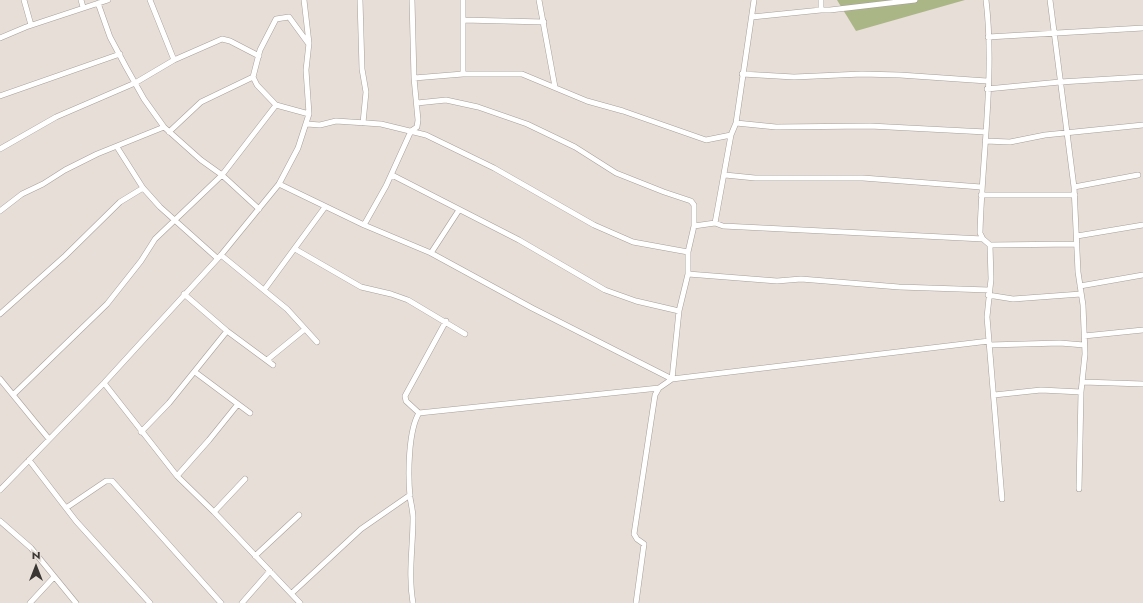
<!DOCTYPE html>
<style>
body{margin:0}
#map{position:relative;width:1143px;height:603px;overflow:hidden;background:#e7ded8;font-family:Jost,sans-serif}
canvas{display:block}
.north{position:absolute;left:16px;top:547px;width:40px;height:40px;-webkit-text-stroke:3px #e7ded8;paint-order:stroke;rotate:0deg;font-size:11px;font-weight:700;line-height:16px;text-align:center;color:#393633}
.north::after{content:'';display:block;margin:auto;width:14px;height:18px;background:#393633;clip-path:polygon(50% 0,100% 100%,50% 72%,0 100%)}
</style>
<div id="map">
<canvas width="1143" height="603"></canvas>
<div class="north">N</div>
</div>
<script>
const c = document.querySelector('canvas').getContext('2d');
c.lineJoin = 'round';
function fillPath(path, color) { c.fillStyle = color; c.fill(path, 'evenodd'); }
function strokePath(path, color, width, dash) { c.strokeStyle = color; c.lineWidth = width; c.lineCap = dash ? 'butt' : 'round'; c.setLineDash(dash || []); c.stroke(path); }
fillPath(new Path2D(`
 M837,0H965L856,31Z`), '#abb687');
const street = new Path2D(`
 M24,0L31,25
 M81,0L83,7
 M150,0L174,60
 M360,0L362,69L366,92L363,123
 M412,0L414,78
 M463,0V74
 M539,0L555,87
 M821,0V10H830L915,0
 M986,0C995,74 982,157 980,233L983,239L990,245L991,279L987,317L1002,499
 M1050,0L1074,187L1078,272L1083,305L1085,354L1081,392L1079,489
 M98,3L110,37L126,67L144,99L164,127L201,160L222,175L259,209
 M752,17L821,10
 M463,20L544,22
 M988,37L1143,28
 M0,38L26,27L108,0
 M308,43L289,17L276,19L260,50L253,77L257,85L276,105L309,114
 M742,74L794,77L862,74L900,75L987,81
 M987,89L1060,82L1143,77
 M0,96L120,54
 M417,103L446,100L478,107L527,124L575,147L616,173L664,192L691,201L694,205V226
 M736,123L776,127L870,126L986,132
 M307,124L320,125L336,121L381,124L426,135L494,168L594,225L633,242L688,252
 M169,132L201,102L253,77
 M985,141L1010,142L1045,135L1143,125
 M117,147L143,188L160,207L217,258
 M0,149L56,117L135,83L174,60L222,39L230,41L259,56
 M392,175L519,240L605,290L636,301L679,311
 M725,175L755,178H863L981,187
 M279,184L364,225L431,253L532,308L672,379
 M1074,187L1138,175
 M981,195H1075
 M0,211L22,194L43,184L65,170L97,154L164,127
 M715,223L723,226L983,239
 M364,225L386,186L411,131L417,127L418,120L414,78L463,74H522L587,101L623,111L706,140L731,135
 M1077,236L1143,225
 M990,245L1077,244
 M295,249L361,287L391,294L408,300L465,334
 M431,253L459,210
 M221,255L287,309L317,342
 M688,274L777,281L801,279L899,287L989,290
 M1080,286L1143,275
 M264,290L325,207
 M184,294L227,331L273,365
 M988,295L1013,299L1081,294
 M0,314L65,256L120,202L143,188
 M1084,336L1143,330
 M989,345L1060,343L1084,345
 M267,360L305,329
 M195,372L250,413
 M0,379L49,439
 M672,379L679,311L688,274V252L694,226L715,223L731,135L736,123L754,0
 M1083,382L1143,384
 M104,383L177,476L214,512L300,603
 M14,394L107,304L141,261L155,239L222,175L276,105
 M994,395L1041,390L1081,392
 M419,413L659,388
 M141,432L169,403L227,331
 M29,460L76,521L150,603
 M177,476L209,440L238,404
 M0,490L104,383L221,255L279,184L298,148L309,114L306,70L309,43L304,0
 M66,508L100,485L106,481H112L221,603
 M214,512L245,479
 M0,521L31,548L76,603
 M255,556L299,515
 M292,593L361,529L410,495
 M30,603L54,577
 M242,603L270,571
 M413,603C408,574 413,547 413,518C413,511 411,504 410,497C408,475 408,431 419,413L406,401L405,396L446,321
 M636,603L644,544L637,539L634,534L655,395L659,388L672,379L989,341`);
strokePath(street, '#a79e98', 6);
strokePath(street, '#fff', 5);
</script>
